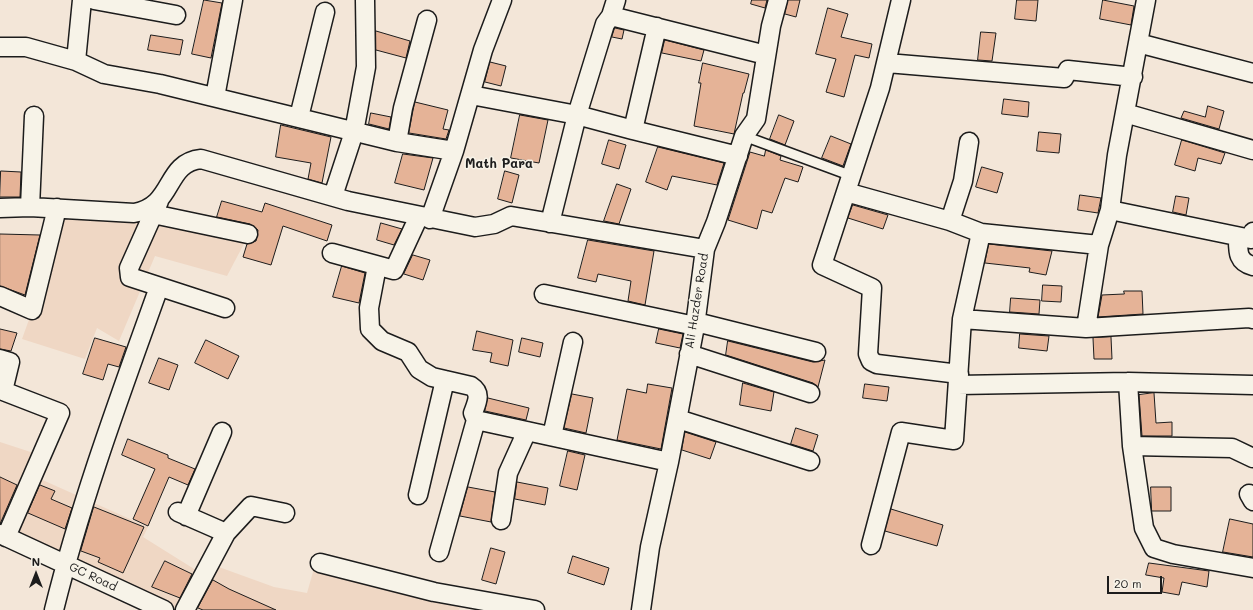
<!DOCTYPE html>
<style>
body{margin:0}
#map{position:relative;width:1253px;height:610px;overflow:hidden;background:#f3e6d8;font-family:Mali,sans-serif}
canvas{display:block}
.north{position:absolute;left:16px;top:554px;width:40px;height:40px;-webkit-text-stroke:3px #f7f3e8;paint-order:stroke;rotate:0deg;font-size:11px;font-weight:700;line-height:16px;text-align:center;color:#1c1c1c}
.north::after{content:'';display:block;margin:auto;width:14px;height:18px;background:#1c1c1c;clip-path:polygon(50% 0,100% 100%,50% 72%,0 100%)}
.scale{position:absolute;left:1107px;top:576px;width:55px;height:18px;box-sizing:border-box;border:2px solid #1c1c1c;border-top:0;padding-left:5px;font-size:12px;line-height:14px;white-space:nowrap;color:#1c1c1c;-webkit-text-stroke:3px #f7f3e8;paint-order:stroke}
</style>
<div id="map">
<canvas width="1253" height="610"></canvas>
<div class="north">N</div>
<div class="scale">20 m</div>
</div>
<script>
const c = document.querySelector('canvas').getContext('2d');
c.lineJoin = 'round';
function fillPath(path, color) { c.fillStyle = color; c.fill(path, 'evenodd'); }
function strokePath(path, color, width, dash) { c.strokeStyle = color; c.lineWidth = width; c.lineCap = dash ? 'butt' : 'round'; c.setLineDash(dash || []); c.stroke(path); }
function drawText(font, color, halo, rows, align = 'center') {
  c.font = font + ' Mali,sans-serif'; c.lineWidth = 3; c.setLineDash([]); c.textBaseline = 'middle'; c.strokeStyle = halo; c.fillStyle = color; for (const [text, x, y, turn = 0] of rows) {
    c.save(); c.translate(x, y); c.rotate((+turn || 0) * Math.PI / 180); c.textAlign = isNaN(turn) ? turn : align; if (halo) c.strokeText(text, 0, 0); c.fillText(text, 0, 0); c.restore();
  }
}
fillPath(new Path2D(`
 M64,210L192,226L247,238L227,276L155,256L119,341L97,328L85,359L22,339L58,239Z
 M0,442L46,457L38,478L148,527L143,537L199,572L205,562L274,587L307,593L315,565L462,603L459,610H179L0,526Z`), '#efd7c4');
const building = new Path2D(`
 M204,0L222,3L211,58L192,54Z
 M752,0H767L765,8L751,4Z
 M788,0H800L796,17L785,14Z
 M1017,0H1038L1036,21L1015,19Z
 M1103,0L1134,6L1131,25L1100,19Z
 M828,8L848,14L841,37L872,44L869,58L855,55L844,97L826,92L836,59L816,54Z
 M615,28L624,30L622,39L612,37Z
 M376,31L410,41L406,58L376,50Z
 M981,32L996,33L992,61L978,60Z
 M151,35L183,40L180,55L148,50Z
 M665,40L704,50L701,61L662,53Z
 M490,62L506,66L501,86L485,82Z
 M703,63L749,74L744,93H743L734,134L694,126L701,83H699Z
 M1004,99L1029,102L1028,117L1002,114Z
 M415,102L448,110L443,129L449,130L446,139L409,133Z
 M1208,106L1224,111L1219,129L1181,118L1184,111L1205,117Z
 M371,113L391,117L389,129L369,124Z
 M520,115L548,120L539,163L511,158Z
 M779,115L794,121L785,145L770,139Z
 M281,125L331,137L322,183L308,179L311,163L276,157Z
 M1039,132L1061,134L1059,153L1037,151Z
 M831,136L851,144L843,166L822,158Z
 M609,140L626,145L619,169L602,164Z
 M1182,140L1225,153L1221,164L1198,158L1195,171L1175,165Z
 M658,147L724,163L717,185L672,176L667,190L646,182Z
 M766,150L781,156L780,160L803,167L798,182L785,178L772,213L762,210L757,229L728,220L750,152L764,156Z
 M403,154L433,158L424,190L395,183Z
 M982,167L1003,173L997,193L976,187Z
 M1,171L21,172L20,197H0Z
 M505,171L519,175L512,203L498,199Z
 M617,184L631,189L619,224L604,221Z
 M1080,195L1101,198L1098,213L1078,210Z
 M1176,196L1189,198L1186,215L1173,212Z
 M222,201L262,212L265,203L332,225L327,241L283,226L271,265L243,257L247,244L256,241L258,230L250,224L217,217Z
 M853,205L888,215L883,229L848,218Z
 M381,223L402,229L394,245L377,240Z
 M0,234L40,235L25,295L0,286Z
 M588,240L654,251L645,305L628,301L631,281L598,274L596,282L578,278Z
 M989,244L1052,251L1046,275L1029,272L1030,268L985,263Z
 M413,255L430,260L423,280L404,274Z
 M342,266L365,273L359,303L333,297Z
 M1043,285L1062,286L1061,302L1042,301Z
 M1124,291H1142L1143,314L1098,317L1102,295L1124,294Z
 M1011,298L1040,300L1039,314L1010,312Z
 M0,329L17,333L11,351L0,349Z
 M659,329L683,334L680,348L656,343Z
 M477,331L513,340L508,366L490,362L492,353L473,350Z
 M1020,334L1049,336L1047,351L1019,348Z
 M1111,337L1112,359H1094L1093,338Z
 M95,338L126,347L119,367L108,364L103,380L83,374Z
 M522,338L543,343L540,357L519,352Z
 M206,340L239,356L228,379L195,363Z
 M728,341L813,362L825,360L818,387L813,383L726,355Z
 M159,358L178,365L169,390L149,383Z
 M743,383L774,392L771,411L740,405Z
 M648,384L672,388L661,449L617,440L627,389L646,393Z
 M865,384L889,387L887,401L863,398Z
 M1154,393L1156,423L1172,422V436H1142L1139,395Z
 M572,394L593,398L586,433L564,428Z
 M488,398L529,408L526,420L485,411Z
 M796,428L818,435L813,451L791,444Z
 M685,432L716,442L710,459L682,450Z
 M128,439L168,455V458L195,469L188,485L169,477L148,526L133,519L155,469L122,455Z
 M568,451L585,455L577,490L560,486Z
 M0,477L17,485L0,524Z
 M517,482L548,488L545,505L515,499Z
 M40,485L55,491L51,499L72,508L65,529L28,513Z
 M468,487L495,492L491,522L460,516Z
 M1151,487H1171V511H1152Z
 M94,507L144,527L123,573L98,562L100,558L81,551Z
 M891,509L943,525L937,546L885,531Z
 M1230,519L1253,524V557L1223,552Z
 M491,548L505,552L496,584L482,580Z
 M573,556L609,568L604,585L568,573Z
 M165,561L192,574L180,598L152,587Z
 M1149,563L1209,571L1207,587L1182,582L1179,595L1162,592L1164,578L1146,575Z
 M213,580L229,589L276,610H203L198,608Z`);
fillPath(building, '#e5b397');
strokePath(building, '#1c1c1c', 1);
const service = new Path2D(`
 M744,136L852,176`);
const minor = new Path2D(`
 M94,0L176,15
 M616,0L611,16L766,55
 M901,0L880,88L822,265L872,288L868,354L871,361L877,364L959,374
 M1138,43L1253,73
 M0,47H26L76,61L104,74L160,84L397,142L454,151
 M76,61L82,0
 M887,63L1064,78L1068,70L1133,77
 M471,95L577,115L633,130L657,27
 M215,97L233,0
 M1125,113L1253,150
 M299,117L325,12
 M633,130L738,156
 M397,142L403,108L427,20
 M846,192L950,221L981,233L1099,245L1086,328
 M333,196L354,132L366,67L365,0
 M159,201L129,268L130,277L225,308
 M30,207L34,116
 M0,208L30,207L134,213C175,206 164,163 201,159L348,201L475,227L494,224L511,216L705,249
 M1110,210L1251,239L1253,232
 M153,214L248,234
 M430,219L454,151L483,50L502,0
 M950,221L963,181L969,142
 M550,223L577,115L605,24L611,16
 M1238,237C1238,251 1237,262 1253,266
 M1099,245L1110,210L1117,155L1146,0
 M332,253L394,270L419,216
 M377,266L369,308L370,329L382,341L408,352L419,369L432,377L471,386C482,393 477,402 473,413L476,420L669,462
 M544,294L695,326
 M0,296L32,310L57,208
 M962,319L1086,328L1249,318L1253,319
 M696,322L816,352
 M689,354L810,393
 M0,359L10,362L3,391L60,413L6,537
 M1128,382L1132,446L1144,528L1154,548L1173,554L1253,568
 M958,385L1128,382L1253,385
 M678,419L810,461
 M552,436L573,342
 M1132,446L1232,448L1253,458
 M1249,494L1253,501
 M418,495L445,380
 M178,512L226,533
 M186,516L222,432
 M501,520L508,473L527,431
 M0,534L164,610
 M871,545L901,432L954,440L962,319L981,233
 M439,552L476,420
 M320,563L434,592L535,610
 M54,610C81,500 121,393 159,287
 M185,610L226,533L251,506L285,513
 M641,610L650,547L669,462L695,326L705,249L716,222L744,136L756,119L771,26L778,0`);
strokePath(service, '#1c1c1c', 12);
strokePath(minor, '#1c1c1c', 21);
strokePath(service, '#f7f3e8', 9);
strokePath(minor, '#f7f3e8', 18);
drawText('12px', '#1c1c1c', '#f7f3e8', [
 ["Ali Hazder Road",697,301,-81],
 ["GC Road",93,577,25]
]);
drawText('bold 13px', '#1c1c1c', '#f7f3e8', [
 ["Math Para",499,164]
]);
</script>
